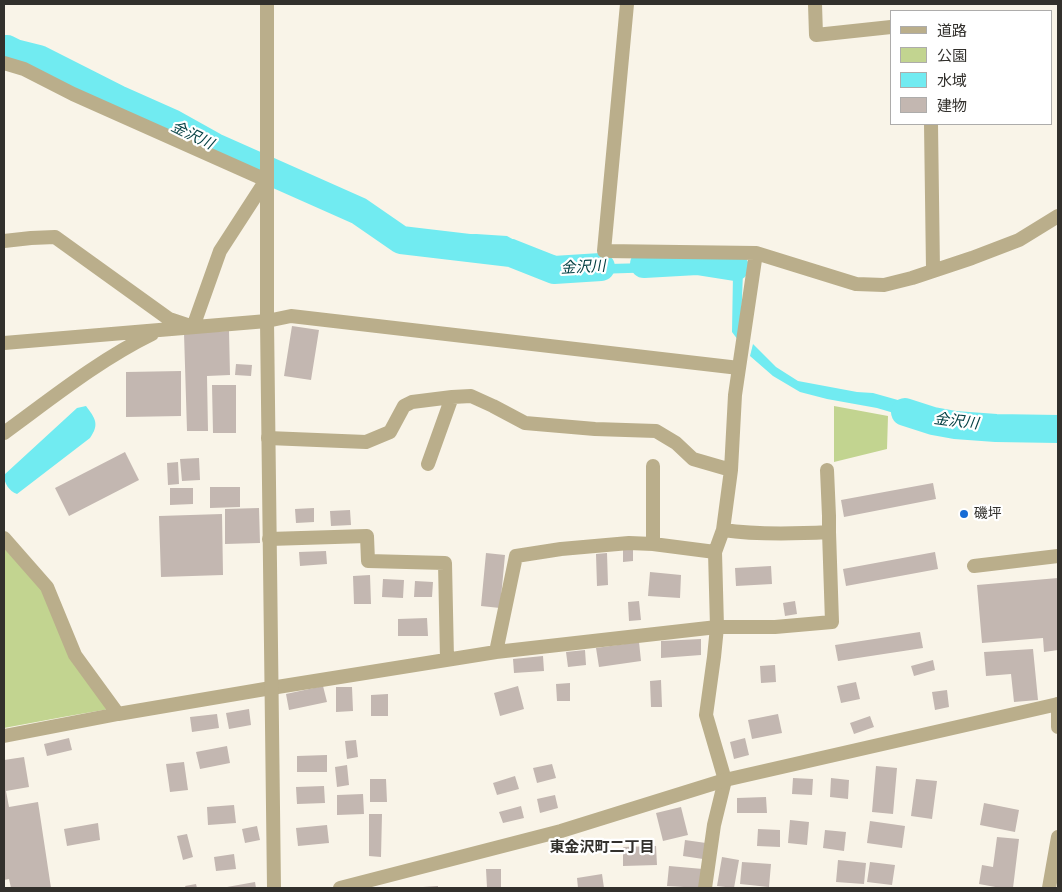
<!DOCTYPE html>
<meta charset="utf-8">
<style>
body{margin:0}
#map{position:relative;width:1062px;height:892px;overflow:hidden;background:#f9f4e8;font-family:Signika,"Noto Sans JP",sans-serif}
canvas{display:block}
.frame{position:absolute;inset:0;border:5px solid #32302c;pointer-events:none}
.legend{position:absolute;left:890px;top:10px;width:162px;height:115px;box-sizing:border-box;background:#fff;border:1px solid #adacab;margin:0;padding:6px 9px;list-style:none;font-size:15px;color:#32302c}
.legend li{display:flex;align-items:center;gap:10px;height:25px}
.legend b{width:25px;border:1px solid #adacab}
</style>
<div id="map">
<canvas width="1062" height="892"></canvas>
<div class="frame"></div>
<ul class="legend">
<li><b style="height:6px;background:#baae8b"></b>道路</li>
<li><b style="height:14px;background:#c2d490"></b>公園</li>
<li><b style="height:14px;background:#71ebf1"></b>水域</li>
<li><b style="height:14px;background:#c3b7b1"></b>建物</li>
</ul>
</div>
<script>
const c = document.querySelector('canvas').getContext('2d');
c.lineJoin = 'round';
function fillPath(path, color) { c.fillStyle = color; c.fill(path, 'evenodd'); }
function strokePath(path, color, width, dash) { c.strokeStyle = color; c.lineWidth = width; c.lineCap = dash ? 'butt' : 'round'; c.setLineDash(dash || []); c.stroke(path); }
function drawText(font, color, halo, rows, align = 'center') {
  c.font = font + ' Signika,"Noto Sans JP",sans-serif'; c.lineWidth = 4.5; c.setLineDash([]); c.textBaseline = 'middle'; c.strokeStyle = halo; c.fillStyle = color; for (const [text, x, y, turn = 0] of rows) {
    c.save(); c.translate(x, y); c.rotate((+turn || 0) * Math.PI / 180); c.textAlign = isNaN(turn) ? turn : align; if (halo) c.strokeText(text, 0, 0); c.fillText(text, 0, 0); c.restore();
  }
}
fillPath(new Path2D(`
 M834,406L888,416L887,449L834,462Z
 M4,545L45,590L109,709L63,717L4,728Z`), '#c2d490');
fillPath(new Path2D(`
 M4,45H11L37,55L34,60L14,53L4,52Z
 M65,68L99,84L94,93L60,75Z
 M106,87L158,113L153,120L101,96Z
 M170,117L255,159L253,168L166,125Z
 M276,166L314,190L340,199L334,206L305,195L284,183Z
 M350,203L360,208L402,237L476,234L507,236L546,258L561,260L558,276L520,251L502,246L478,242H456L404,246L392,240L359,217L344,210Z
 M605,258L609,264L721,261L741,265L743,272L741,325L738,340L732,332L733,274L727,270L562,275L564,261Z
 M753,344L776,367L798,381L857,392L873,393L937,411L941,427L877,408L827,399L800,392L773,376L750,356Z
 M86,406C95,418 100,424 90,438L17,494C9,491 4,483 4,475L77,408Z
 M954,420L996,423L1058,424V433L995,432L954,429Z`), '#71ebf1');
strokePath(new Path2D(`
 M4,49H7L15,53L39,59L118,99L172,123L215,147L359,211L401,240L511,253L554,270L601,267
 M644,264L697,261L735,267
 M905,412L933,421L955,425L996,428L1058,429`), '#71ebf1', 28);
fillPath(new Path2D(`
 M292,326L319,330L311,380L284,376Z
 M229,331L230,375L207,376L208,431H187L184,333Z
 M236,364L252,365L251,376L235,375Z
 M181,371V416L126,417V372Z
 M212,385H236V433H213Z
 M125,452L139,480L69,516L55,488Z
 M199,458L200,480L182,481L180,459Z
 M178,462L179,484L168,485L167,463Z
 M933,483L936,499L844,517L841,500Z
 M210,487H240V507L210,508Z
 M170,488H193V504L170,505Z
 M259,508L260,543L225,544V509Z
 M314,508V522L296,523L295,509Z
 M350,510L351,525L331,526L330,511Z
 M222,514L223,575L161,577L159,516Z
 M623,547H633V561L623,562Z
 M326,551L327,564L300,566L299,552Z
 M935,552L938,569L846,586L843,569Z
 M486,553L505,555L500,608L481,606Z
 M607,553L608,585L597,586L596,554Z
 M771,566L772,584L736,586L735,568Z
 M650,572L681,575L680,598L648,596Z
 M370,575L371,604H354L353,576Z
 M1058,578V650L1044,652L1043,638L982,643L977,585Z
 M383,579L404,580L403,598L382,597Z
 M415,581L433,582L432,597H414Z
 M639,601L641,620L629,621L628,602Z
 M795,601L797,614L785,616L783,603Z
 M427,618L428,636H398V619Z
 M920,632L923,648L838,661L835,645Z
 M701,639V655L661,658V641Z
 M639,642L641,661L599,667L596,648Z
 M1033,649L1038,700L1014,702L1011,674L986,676L984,652Z
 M585,650L586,665L568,667L566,652Z
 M543,656L544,671L514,673L513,659Z
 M933,660L935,670L914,676L911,666Z
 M775,665L776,682L761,683L760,666Z
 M661,680L662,707H651L650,681Z
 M856,682L860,699L841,703L837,686Z
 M570,683V701H557L556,684Z
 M323,686L327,702L289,710L286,694Z
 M518,686L524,709L500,716L494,693Z
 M336,687H352L353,711L336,712Z
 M947,690L949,707L935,710L932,692Z
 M388,694V716H371V695Z
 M249,709L251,725L229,729L226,713Z
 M217,714L219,728L192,732L190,717Z
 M778,714L782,733L752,739L748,720Z
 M870,716L874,727L854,734L850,723Z
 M69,738L72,750L47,756L44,744Z
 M745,738L749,755L734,759L730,742Z
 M356,740L358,757L347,759L345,741Z
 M227,746L230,763L200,769L196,752Z
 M327,755V772H297V756Z
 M24,757L29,787L6,791L9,807L38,802L51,888H11L9,879L4,880V760Z
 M184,762L188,790L170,792L166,764Z
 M552,764L556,778L537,783L533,768Z
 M347,765L349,785L337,787L335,767Z
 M876,766L897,768L893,814L872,812Z
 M515,776L519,789L497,795L493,783Z
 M793,778L813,779L812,795L792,794Z
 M831,778L849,780L848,799L830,797Z
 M370,779H386L387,802H370Z
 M916,779L937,781L932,819L911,816Z
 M324,786L325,803L297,804L296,787Z
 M363,794L364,814L337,815V795Z
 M555,795L558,808L540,813L537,799Z
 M766,797L767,813H737V798Z
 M984,803L1019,810L1015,832L980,825Z
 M234,805L236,823L208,825L207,807Z
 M521,806L524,818L503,823L499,812Z
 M681,807L688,835L663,841L656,813Z
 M369,814H382L381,857L369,856Z
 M790,820L809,822L807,845L788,843Z
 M870,821L905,826L902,848L867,843Z
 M98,823L100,840L67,846L64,829Z
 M327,825L329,843L298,846L296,828Z
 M257,826L260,840L245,843L242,829Z
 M758,829L780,830V847L757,846Z
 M825,830L846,832L844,851L823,848Z
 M187,834L193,857L183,860L177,836Z
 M997,837L1019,839L1013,888H1001L979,884L982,865L993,867Z
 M685,840L706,843L703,859L683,856Z
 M656,846L657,865L623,866V847Z
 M234,854L236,869L216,871L214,857Z
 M722,857L739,860L734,888L717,886Z
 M838,860L866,863L864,884L836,882Z
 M742,862L771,864L769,887L740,884Z
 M870,862L895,865L892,885L867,882Z
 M669,866L703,869L701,888L667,886Z
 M486,869H501V888H487Z
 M602,874L604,888H578L577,878Z
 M255,882L256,888H227V887Z
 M196,884L197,888H186L185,886Z
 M438,886V888H423V887Z`), '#c3b7b1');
strokePath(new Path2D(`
 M627,4L604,251L756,253L856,284L884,285L912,278L972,258L1019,240L1058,216
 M815,4L816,35L891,27
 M4,63L24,69L73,94L266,180L220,251L193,327L169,319L55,237L31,238L4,241
 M931,124L933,270
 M4,343L267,321L291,316L739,368
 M4,433C52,398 99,360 152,334
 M268,438L366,442L390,432L404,406L412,402L452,397L471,396L493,406L525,423L595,429L656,431L676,443L693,459L731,470
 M428,464L452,397
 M723,530C758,535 793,534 829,532V516L827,470
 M4,538L47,587L75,655L118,714
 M269,539L367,536L368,561L445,563L447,659
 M653,544V466
 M974,566L1058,556
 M496,652L516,556L561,549L629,543L653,544L715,552
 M1058,704V727
 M4,736L118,714L271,688L496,652L717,627H775L832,622L829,532
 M705,888L714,825L725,780L706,715L714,657L717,627L715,552L723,530L731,470L735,395L756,253
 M1049,888L1058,837`), '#baae8b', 14);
strokePath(new Path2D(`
 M267,4V321L274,888
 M340,888L561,831L725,780L1058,704`), '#baae8b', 14);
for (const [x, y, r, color] of [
 [964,514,5,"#166bd5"]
]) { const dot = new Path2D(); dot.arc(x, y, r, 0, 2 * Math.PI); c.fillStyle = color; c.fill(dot); strokePath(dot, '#fff', 2); }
drawText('14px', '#32302c', '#fff', [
 ["磯坪",974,514]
], 'left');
drawText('italic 15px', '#054144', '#fff', [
 ["金沢川",192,136,26],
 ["金沢川",583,268,-3],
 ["金沢川",956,422,7]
]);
drawText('bold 15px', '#32302c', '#fff', [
 ["東金沢町二丁目",602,848]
]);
</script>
